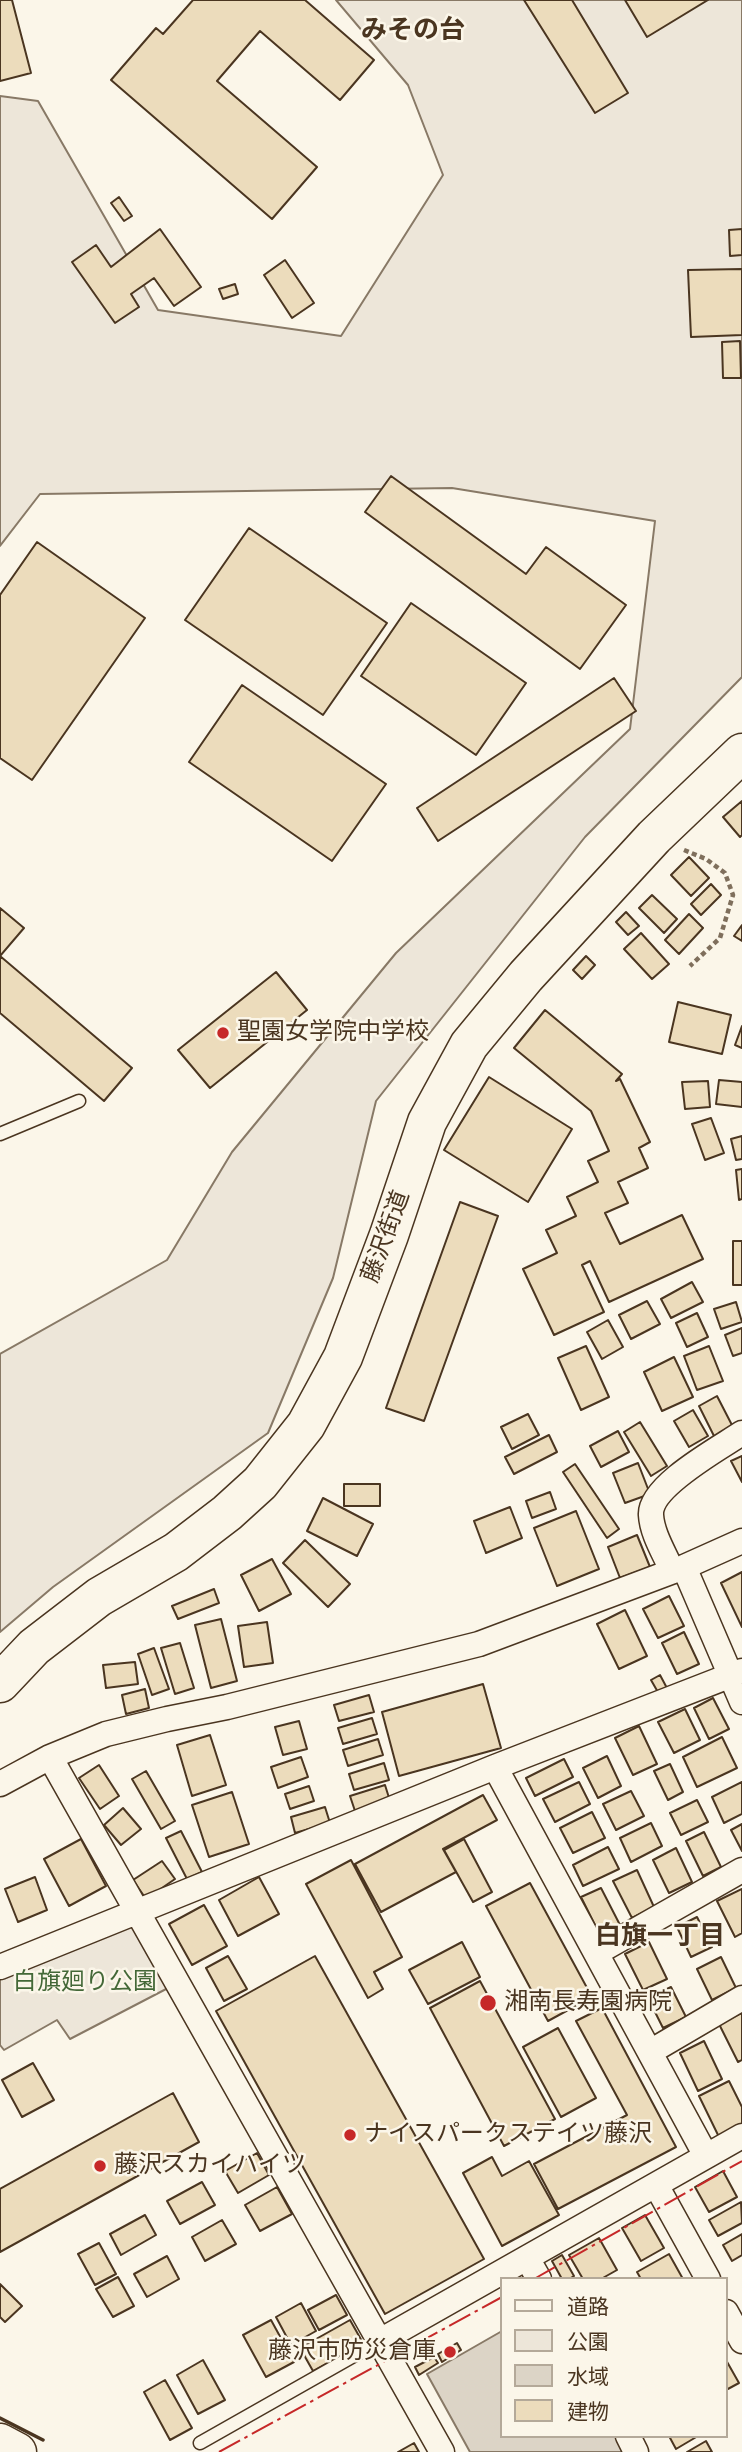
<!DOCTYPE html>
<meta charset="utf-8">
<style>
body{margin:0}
#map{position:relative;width:742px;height:2452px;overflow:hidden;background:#fbf6e9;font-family:"Nunito Sans","Noto Sans JP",sans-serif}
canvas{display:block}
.legend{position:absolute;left:500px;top:2277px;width:228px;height:161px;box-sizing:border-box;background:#fbf6e9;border:2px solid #b4a999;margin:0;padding:9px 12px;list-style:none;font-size:21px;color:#4a3520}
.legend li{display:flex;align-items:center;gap:14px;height:35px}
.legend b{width:35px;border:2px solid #b4a999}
</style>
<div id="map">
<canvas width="742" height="2452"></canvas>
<ul class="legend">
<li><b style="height:9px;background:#fbf6e9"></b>道路</li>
<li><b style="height:19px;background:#ede6d9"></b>公園</li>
<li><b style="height:19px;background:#dcd4c6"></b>水域</li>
<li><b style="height:19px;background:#ecdcbc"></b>建物</li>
</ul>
</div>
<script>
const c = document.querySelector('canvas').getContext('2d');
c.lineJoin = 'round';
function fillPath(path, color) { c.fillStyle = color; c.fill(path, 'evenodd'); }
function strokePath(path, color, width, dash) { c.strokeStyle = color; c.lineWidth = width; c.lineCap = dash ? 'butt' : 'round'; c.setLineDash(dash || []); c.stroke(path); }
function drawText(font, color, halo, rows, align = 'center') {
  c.font = font + ' "Nunito Sans","Noto Sans JP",sans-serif'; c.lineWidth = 5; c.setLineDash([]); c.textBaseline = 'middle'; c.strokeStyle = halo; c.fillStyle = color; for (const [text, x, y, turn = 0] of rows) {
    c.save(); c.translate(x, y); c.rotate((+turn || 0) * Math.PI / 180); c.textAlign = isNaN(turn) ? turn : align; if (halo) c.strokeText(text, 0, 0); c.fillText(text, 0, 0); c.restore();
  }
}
const green = new Path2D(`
 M336,0H742V677L585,837L376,1101L333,1278L268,1433L53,1587L0,1632V1354L167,1260L232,1152L396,953L630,729L655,521L452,488L40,494L0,546V96L38,101L158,310L341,336L443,175L408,85Z
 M130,1915L170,1987L70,2039L57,2020L4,2050L0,2045V1974Z`);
fillPath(green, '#ede6d9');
strokePath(green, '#887966', 2);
const water = new Path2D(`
 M502,2331V2436H629L638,2452H470L427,2374Z`);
fillPath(water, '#dcd4c6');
strokePath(water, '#887966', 2);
const building = new Path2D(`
 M0,0H12L31,73L0,81Z
 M193,0H305L374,60L340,100L260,31L217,81L317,167L272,219L111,80L156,28L163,34Z
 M524,0H572L628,93L595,113Z
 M625,0H708L647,37Z
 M119,197L132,216L124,221L111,203Z
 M160,229L201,287L174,306L154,278L131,294L139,307L115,323L72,262L96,245L111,267Z
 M742,229V255L730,256L729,230Z
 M285,260L314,303L292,318L264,275Z
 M742,269V335L691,337L688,270Z
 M235,284L238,294L223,299L219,289Z
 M740,341L741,378H723L722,342Z
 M391,476L526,574L546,547L626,605L580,669L365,512Z
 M249,528L387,623L323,715L185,620Z
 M37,542L145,618L32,780L0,758V595Z
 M411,603L526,683L476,755L361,676Z
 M614,678L636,711L438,841L417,808Z
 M242,685L386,784L332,861L189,762Z
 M742,801V835L740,837L723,817Z
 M689,857L709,878L691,896L671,875Z
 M711,884L721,895L701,915L691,904Z
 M652,895L677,919L664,933L639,908Z
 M0,908L24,928L0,956L132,1068L104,1101L0,1013Z
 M626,912L639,926L628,935L616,922Z
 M689,914L703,928L679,954L665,940Z
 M742,925V941L734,936Z
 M641,933L669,964L652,979L624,949Z
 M586,956L595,965L582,979L573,970Z
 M276,972L307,1010L210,1088L178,1050Z
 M678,1002L731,1015L722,1054L669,1042Z
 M545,1010L622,1074L616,1081L620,1079L650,1142L639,1148L648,1168L618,1182L628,1203L605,1213L620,1244L682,1215L703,1259L609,1302L590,1261L582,1265L604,1312L554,1335L523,1269L557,1253L546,1230L576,1216L567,1197L598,1182L588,1161L609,1151L591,1111L514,1048Z
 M742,1026V1048L735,1045Z
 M489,1077L572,1129L528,1202L444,1150Z
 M719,1080L742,1082V1107L716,1104Z
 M708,1081L710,1107L685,1109L682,1082Z
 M711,1118L724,1153L705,1160L692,1124Z
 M742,1136V1159L736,1160L731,1139Z
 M742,1169V1199L739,1200L736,1170Z
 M460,1202L498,1216L424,1421L386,1408Z
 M733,1241H742V1285H733Z
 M692,1282L703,1302L671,1318L661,1299Z
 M647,1301L660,1324L631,1339L619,1315Z
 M736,1302L742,1322L721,1329L714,1309Z
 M697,1313L708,1337L687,1347L676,1323Z
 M608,1320L623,1347L602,1359L587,1332Z
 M742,1328V1353L733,1356L725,1335Z
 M586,1346L609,1397L581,1410L558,1358Z
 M709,1346L723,1381L697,1390L684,1356Z
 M674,1357L693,1397L662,1411L644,1372Z
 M717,1396L734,1429L715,1438L699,1406Z
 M693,1410L708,1436L689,1447L674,1421Z
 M528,1414L539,1435L512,1449L501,1427Z
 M640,1422L667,1466L651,1476L624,1432Z
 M618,1431L629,1452L601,1467L590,1446Z
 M549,1435L557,1452L514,1474L505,1457Z
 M742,1456V1482L731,1461Z
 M638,1463L650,1494L625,1503L613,1473Z
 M575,1464L619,1529L607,1538L563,1472Z
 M344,1484H380V1506H344Z
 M550,1492L556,1509L532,1518L526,1501Z
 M323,1498L373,1524L357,1556L307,1531Z
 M510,1507L522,1538L486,1553L474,1521Z
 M576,1511L599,1569L557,1586L534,1528Z
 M637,1535L650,1567L620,1578L608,1547Z
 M305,1540L350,1584L328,1607L283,1563Z
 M272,1559L291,1594L259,1611L241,1575Z
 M742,1572V1627L721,1583Z
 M214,1589L219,1603L178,1619L172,1606Z
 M669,1596L684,1626L658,1638L643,1609Z
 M625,1610L647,1656L619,1669L597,1624Z
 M221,1619L237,1681L211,1688L195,1625Z
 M267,1622L273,1663L244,1667L238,1626Z
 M684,1632L699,1664L677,1674L662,1643Z
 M180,1643L194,1688L175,1694L161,1648Z
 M154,1648L169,1689L152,1695L138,1654Z
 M135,1662L138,1684L106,1688L103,1665Z
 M660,1675L668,1690L659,1694L651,1680Z
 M483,1684L501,1748L399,1776L382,1712Z
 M145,1689L149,1708L126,1714L122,1695Z
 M369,1695L374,1712L339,1721L334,1705Z
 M713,1698L729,1729L709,1739L694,1708Z
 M685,1709L700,1740L674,1753L658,1722Z
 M372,1718L377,1734L343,1744L338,1728Z
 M299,1721L307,1749L283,1755L275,1727Z
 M639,1726L657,1764L633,1775L615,1738Z
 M210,1735L226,1785L192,1796L177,1745Z
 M722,1737L737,1768L697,1787L683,1757Z
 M378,1739L383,1755L348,1766L343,1750Z
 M607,1756L621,1786L598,1798L583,1768Z
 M301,1757L308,1777L278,1788L271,1767Z
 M564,1759L573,1777L535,1796L526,1778Z
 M384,1763L389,1780L354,1790L349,1774Z
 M670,1764L683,1792L668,1800L654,1771Z
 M99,1765L119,1796L100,1809L79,1778Z
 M146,1771L175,1821L161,1829L132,1779Z
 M579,1782L590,1804L555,1822L543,1799Z
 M742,1782V1814L724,1823L712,1797Z
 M385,1785L390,1801L355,1811L350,1796Z
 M309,1786L314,1801L290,1809L285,1794Z
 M631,1791L644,1816L616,1830L603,1804Z
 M232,1792L249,1844L209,1857L192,1805Z
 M483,1795L497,1820L443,1849L456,1872L381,1912L355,1864Z
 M697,1800L708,1822L681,1835L670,1813Z
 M325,1807L330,1823L295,1833L291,1817Z
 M123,1808L141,1829L121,1845L104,1825Z
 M592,1812L605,1838L573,1853L560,1828Z
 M651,1823L662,1846L631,1862L620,1838Z
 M742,1824V1851L731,1830Z
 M181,1831L202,1872L187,1879L166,1838Z
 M704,1832L721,1867L703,1876L686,1841Z
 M81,1839L106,1886L69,1906L44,1859Z
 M464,1839L492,1892L473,1902L444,1850Z
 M608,1847L619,1869L583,1886L573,1865Z
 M676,1848L692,1882L669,1893L653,1860Z
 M351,1860L402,1957L374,1972L383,1989L368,1998L306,1884Z
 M162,1861L175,1879L146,1899L133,1880Z
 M637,1870L654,1907L632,1918L613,1881Z
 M35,1877L47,1910L18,1922L5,1889Z
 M259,1877L279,1914L238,1936L219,1900Z
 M530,1883L592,1997L548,2021L486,1906Z
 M601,1888L620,1925L600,1935L581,1897Z
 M742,1889V1933L735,1937L717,1901Z
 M204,1905L227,1946L192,1965L169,1924Z
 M697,1917L712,1947L691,1957L677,1927Z
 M462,1942L480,1977L428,2004L409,1970Z
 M649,1942L667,1979L643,1990L625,1954Z
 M228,1956L247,1989L224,2001L206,1968Z
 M315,1956L484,2259L385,2314L216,2011Z
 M721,1957L736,1988L712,2000L697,1969Z
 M480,1981L555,2119L504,2146L430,2008Z
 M671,1987L686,2017L663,2028L648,1998Z
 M602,2008L676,2147L558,2209L534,2164L627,2115L576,2021Z
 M742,2013V2060L738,2062L719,2024Z
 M558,2028L596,2098L561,2117L523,2047Z
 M704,2041L722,2079L698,2091L680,2053Z
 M33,2063L54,2100L22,2117L2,2080Z
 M729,2081L742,2107V2126L719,2137L699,2096Z
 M173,2093L199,2142L0,2252V2189Z
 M257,2153L269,2175L238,2193L225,2171Z
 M492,2157L502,2176L529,2161L559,2215L502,2246L463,2173Z
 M723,2171L737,2197L709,2212L695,2187Z
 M202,2182L215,2205L180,2224L167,2201Z
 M277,2187L292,2214L260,2231L245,2205Z
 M741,2202L742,2223L718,2236L709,2220Z
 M145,2215L156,2235L121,2255L110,2234Z
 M645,2215L664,2248L641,2261L622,2228Z
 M222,2220L236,2244L205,2261L192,2237Z
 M742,2234V2255L732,2261L723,2245Z
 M599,2238L617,2270L601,2279H583L569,2255Z
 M99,2243L116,2274L95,2285L78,2254Z
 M669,2254L683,2279H641L637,2272Z
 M562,2255L574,2276L569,2279H562L552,2261Z
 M167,2256L179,2279L147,2297L134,2274Z
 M118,2277L134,2306L113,2317L96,2289Z
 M0,2284L22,2306L5,2322L0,2317Z
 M336,2295L347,2315L319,2330L308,2310Z
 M301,2303L316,2331L291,2345L276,2317Z
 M271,2320L294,2362L266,2377L243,2335Z
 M350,2320L363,2343L313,2371L300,2348Z
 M457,2343L461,2350L442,2362L438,2354Z
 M434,2357L438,2363L419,2375L415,2367Z
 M203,2360L225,2400L198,2414L177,2375Z
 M726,2360L739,2383L726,2390Z
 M165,2380L192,2428L170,2440L144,2392Z
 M669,2436H698L676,2449Z
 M706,2441L712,2452H687Z
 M414,2443L419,2452H398Z`);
fillPath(building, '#ecdcbc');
strokePath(building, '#4a3520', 2);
const lane = new Path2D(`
 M0,1134L79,1101
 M200,2443L380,2341`);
const street = new Path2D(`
 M684,1567L742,1702
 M672,1571C665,1554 652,1534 651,1515C649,1486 720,1448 742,1433
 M50,1757L442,2452
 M495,1767L706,2156
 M0,1784L50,1757L106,1734L167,1719L227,1707L479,1644L684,1567L742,1541
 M596,1953L742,1870
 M0,1967L495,1767L742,1671
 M650,2052L742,1998
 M656,2185L708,2279
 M527,2258L539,2279
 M726,2312L742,2341
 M380,2341L742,2136
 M628,2436L636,2452`);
const highway = new Path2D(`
 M0,1683L34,1647L99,1597L176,1552L227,1513L260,1483L306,1425L343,1357L389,1235L427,1122L469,1045L526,976L654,837L742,753
 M0,2443L17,2452`);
strokePath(lane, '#4a3520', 15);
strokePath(street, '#4a3520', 27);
strokePath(highway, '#4a3520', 41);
strokePath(new Path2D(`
 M684,850L706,859L725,873L733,895L720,938L690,966`), '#7f6f5c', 4.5, [5, 3.5]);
strokePath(lane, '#fbf6e9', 12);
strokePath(street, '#fbf6e9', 24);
strokePath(highway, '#fbf6e9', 38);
strokePath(new Path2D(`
 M0,2418L43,2440`), '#4a3520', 3.5);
strokePath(new Path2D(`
 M534,2279L742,2161
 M219,2452L502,2297`), '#c62828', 2, [24, 5, 3.5, 5]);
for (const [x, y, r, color] of [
 [223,1033,7,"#c62828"],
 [488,2003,9,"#c62828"],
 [350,2135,7,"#c62828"],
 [100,2166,7,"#c62828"],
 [450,2352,7,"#c62828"]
]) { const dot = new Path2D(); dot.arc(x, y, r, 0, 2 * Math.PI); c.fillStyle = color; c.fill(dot); strokePath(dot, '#fbf6e9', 2.5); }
drawText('24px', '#4a3520', '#fbf6e9', [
 ["聖園女学院中学校",237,1033],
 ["湘南長寿園病院",504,2003],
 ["ナイスパークステイツ藤沢",364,2135],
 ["藤沢スカイハイツ",114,2166],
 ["藤沢市防災倉庫",436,2352,"right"]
], 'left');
drawText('24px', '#4a3520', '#fbf6e9', [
 ["藤沢街道",387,1237,-70]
]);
drawText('24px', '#436837', '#fbf6e9', [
 ["白旗廻り公園",85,1983]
]);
drawText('bold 26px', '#4a3520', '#fbf6e9', [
 ["みその台",413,32],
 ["白旗一丁目",660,1938]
]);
</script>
